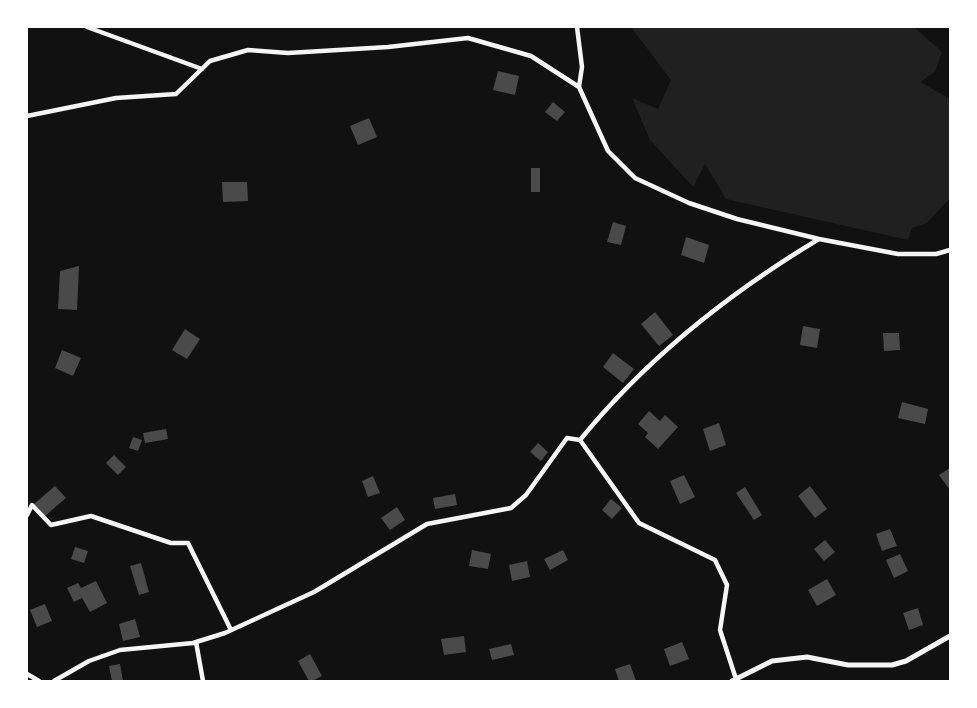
<!DOCTYPE html>
<style>
body{margin:0}
#map{position:relative;width:977px;height:708px;overflow:hidden;background:#111;font-family:"Work Sans",sans-serif}
canvas{display:block}
.frame{position:absolute;inset:0;border:28px solid #fff;pointer-events:none}
</style>
<div id="map">
<canvas width="977" height="708"></canvas>
<div class="frame"></div>
</div>
<script>
const c = document.querySelector('canvas').getContext('2d');
c.lineJoin = 'round';
function fillPath(path, color) { c.fillStyle = color; c.fill(path, 'evenodd'); }
function strokePath(path, color, width, dash) { c.strokeStyle = color; c.lineWidth = width; c.lineCap = dash ? 'butt' : 'round'; c.setLineDash(dash || []); c.stroke(path); }
fillPath(new Path2D(`
 M631,27H914L942,52L935,72L920,82L950,99V198L927,223L912,228L908,240L726,199L705,164L693,187L650,140L632,98L658,109L671,80Z`), '#202020');
fillPath(new Path2D(`
 M498,71L519,76L515,95L493,90Z
 M553,102L565,112L557,121L545,112Z
 M369,118L377,137L358,145L350,126Z
 M531,168H540V192H531Z
 M222,182H247L248,201L223,202Z
 M613,222L626,226L621,245L607,242Z
 M686,237L709,245L704,263L681,255Z
 M79,266L77,310L58,309L60,271Z
 M655,312L673,335L659,346L641,324Z
 M803,326L820,329L817,348L800,345Z
 M185,329L200,339L187,359L172,350Z
 M883,333H899L900,350L884,351Z
 M62,350L81,358L73,376L55,368Z
 M613,353L634,369L623,383L603,367Z
 M902,402L928,409L925,424L898,418Z
 M649,411L660,421L665,415L678,427L658,449L645,437L648,433L638,424Z
 M719,423L726,445L710,451L703,429Z
 M166,429L168,439L145,443L143,433Z
 M133,437L142,440L138,451L129,448Z
 M538,443L548,452L541,461L530,452Z
 M114,455L126,467L118,475L106,463Z
 M950,468V490L939,475Z
 M684,475L695,497L680,504L670,481Z
 M373,476L380,493L368,497L362,481Z
 M55,486L66,498L45,516L34,504Z
 M810,486L827,509L815,518L798,496Z
 M745,487L762,515L754,520L736,493Z
 M455,494L457,505L435,509L433,498Z
 M611,499L622,508L612,519L602,510Z
 M397,507L405,520L390,530L381,518Z
 M890,529L897,546L882,551L876,534Z
 M825,540L835,552L824,561L814,549Z
 M75,547L88,551L84,563L71,559Z
 M472,550L491,554L488,569L469,566Z
 M563,550L568,560L550,570L544,559Z
 M900,554L908,571L894,578L886,560Z
 M527,561L530,577L512,581L509,565Z
 M141,563L149,592L139,595L130,566Z
 M827,579L836,595L817,606L808,590Z
 M96,581L107,603L90,612L82,598L74,602L67,588L78,583L81,588Z
 M45,604L52,621L37,627L30,610Z
 M918,608L923,625L909,630L903,613Z
 M135,619L140,637L123,641L119,624Z
 M464,636L466,652L444,655L441,639Z
 M682,642L689,659L670,666L664,649Z
 M511,644L514,655L492,660L489,649Z
 M310,654L322,676L312,681H309L298,661Z
 M120,664L123,681H112L109,666Z
 M630,664L636,681H619L615,669Z`), '#4a4a4a');
strokePath(new Path2D(`
 M87,27L202,69
 M577,27L582,67L579,87L608,151L635,178L689,203L737,219L819,239L898,254H936L950,250
 M27,116L116,98L176,94L210,61L248,50L288,53L388,47L468,38L531,56L579,87
 M580,440L639,523L715,560L727,585L720,630L736,679
 M27,515L32,505L51,525L91,516L171,543H188L231,630
 M196,642L203,681
 M27,674L39,681
 M54,681L89,661L120,650L193,643L225,633L314,592L427,524L511,508L526,495L567,438L580,440C646,359 729,293 819,239`), '#f5f5f5', 4.5);
strokePath(new Path2D(`
 M732,681L772,661L807,657L848,665H892L906,661L950,636`), '#f5f5f5', 5);
</script>
